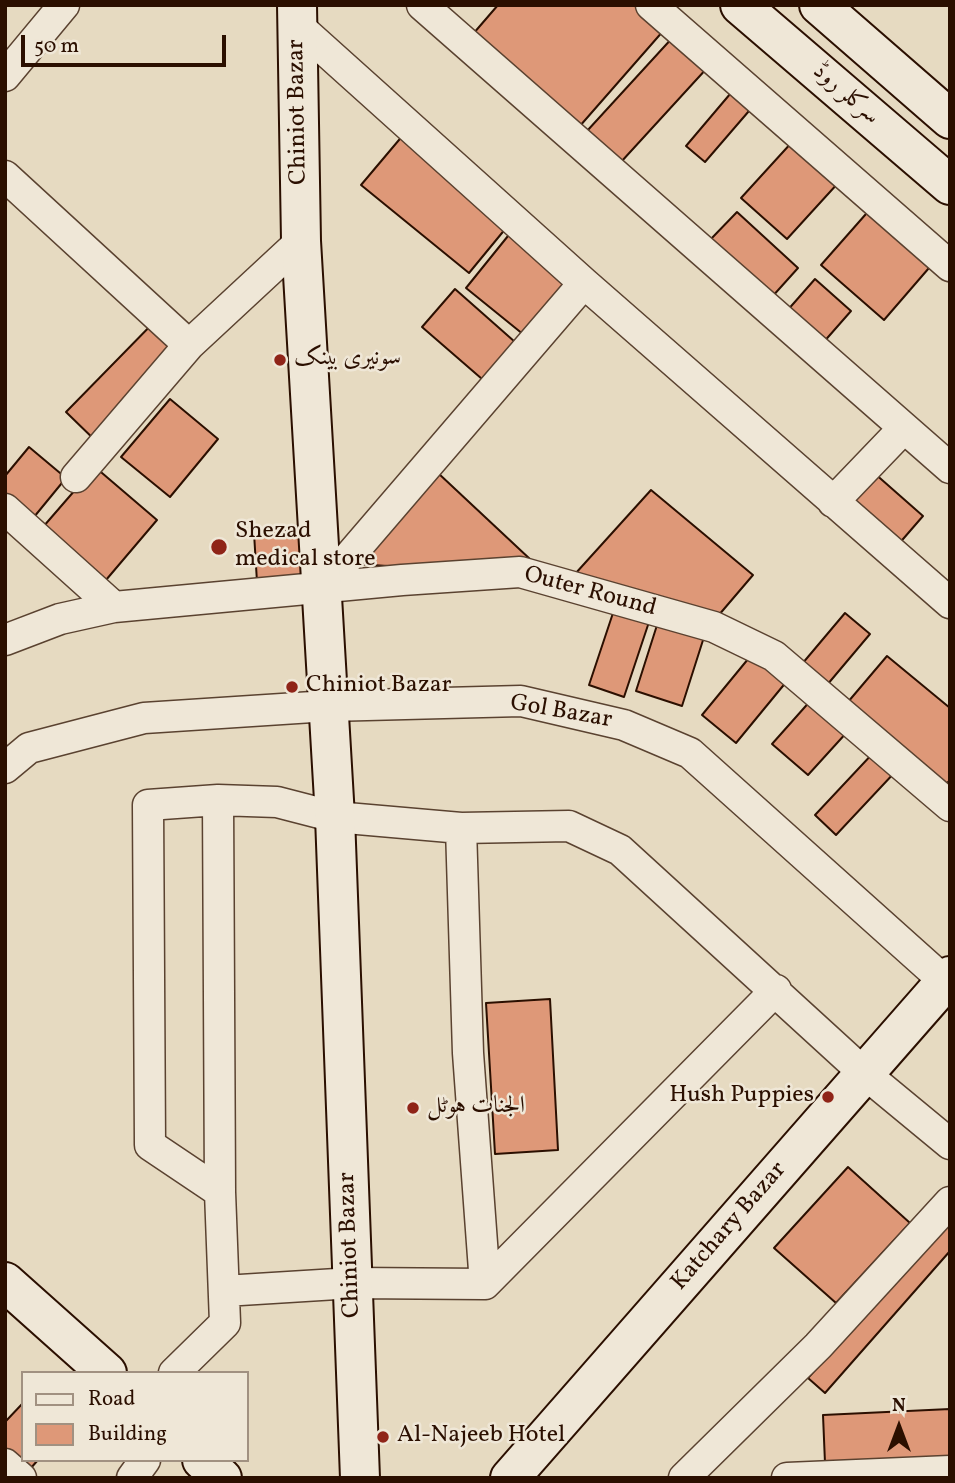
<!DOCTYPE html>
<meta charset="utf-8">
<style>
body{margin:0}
#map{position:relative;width:955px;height:1483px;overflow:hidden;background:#e6dac1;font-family:Vollkorn,serif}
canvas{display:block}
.frame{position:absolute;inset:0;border:7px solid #2b0f00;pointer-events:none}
.legend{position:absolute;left:21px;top:1371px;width:228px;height:91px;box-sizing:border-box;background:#efe7d7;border:2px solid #a19181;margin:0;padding:9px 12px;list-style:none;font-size:21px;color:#2b0f00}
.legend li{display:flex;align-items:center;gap:14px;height:35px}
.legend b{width:35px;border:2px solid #a19181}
.north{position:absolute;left:864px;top:1392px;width:70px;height:70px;-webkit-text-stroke:5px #efe7d7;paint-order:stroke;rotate:0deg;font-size:19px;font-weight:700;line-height:28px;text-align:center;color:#2b0f00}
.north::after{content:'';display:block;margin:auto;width:24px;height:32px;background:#2b0f00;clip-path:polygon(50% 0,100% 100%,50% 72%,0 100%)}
.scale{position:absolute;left:21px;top:35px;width:205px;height:32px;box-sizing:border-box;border:4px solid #2b0f00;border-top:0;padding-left:9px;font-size:21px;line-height:24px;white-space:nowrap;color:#2b0f00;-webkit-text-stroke:5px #efe7d7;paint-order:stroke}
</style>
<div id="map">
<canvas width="955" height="1483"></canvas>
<div class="frame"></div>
<ul class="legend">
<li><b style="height:9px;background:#efe7d7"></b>Road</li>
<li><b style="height:19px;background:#de9878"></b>Building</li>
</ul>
<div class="north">N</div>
<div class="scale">50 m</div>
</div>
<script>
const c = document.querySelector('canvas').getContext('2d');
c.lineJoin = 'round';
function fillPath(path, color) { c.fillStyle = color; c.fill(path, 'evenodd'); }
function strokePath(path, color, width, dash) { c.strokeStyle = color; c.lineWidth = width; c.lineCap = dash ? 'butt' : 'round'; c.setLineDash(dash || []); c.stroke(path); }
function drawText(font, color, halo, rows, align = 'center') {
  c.font = font + ' Vollkorn,Amiri,serif'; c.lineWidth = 5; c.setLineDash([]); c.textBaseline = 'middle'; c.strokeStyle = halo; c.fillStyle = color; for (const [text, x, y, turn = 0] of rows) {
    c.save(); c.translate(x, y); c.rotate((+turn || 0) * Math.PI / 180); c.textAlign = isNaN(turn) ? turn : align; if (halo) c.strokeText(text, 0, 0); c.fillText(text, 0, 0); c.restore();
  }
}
const building = new Path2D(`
 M498,5H635L664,30L579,127L473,34Z
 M674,36L708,67L621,162L587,131Z
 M736,87L755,104L705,162L686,146Z
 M404,134L511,222L469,273L361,185Z
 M793,141L839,182L787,239L741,198Z
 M873,206L935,261L884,320L821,265Z
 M737,212L798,268L771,298L709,241Z
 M512,231L576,283L529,339L466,288Z
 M815,279L851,311L822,344L786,312Z
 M455,289L515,342L482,379L422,327Z
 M161,315L197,350L102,447L66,412Z
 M170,399L218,439L170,497L121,457Z
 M29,447L66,478L34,517L5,493V476Z
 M95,467L157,520L106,580L43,527Z
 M873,472L923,516L897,546L847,502Z
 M438,473L531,560L403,567L356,564Z
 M651,490L753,575L718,616L575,574Z
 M301,529L305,579L257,582L254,533Z
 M614,610L649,622L624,697L589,685Z
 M845,613L870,634L827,685L802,664Z
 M658,622L704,637L682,706L636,691Z
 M753,653L787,681L736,743L702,715Z
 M887,656L950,708V780L941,790L842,709Z
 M812,699L848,731L808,775L772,744Z
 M875,751L896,771L836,835L815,815Z
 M550,999L558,1150L495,1154L486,1003Z
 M848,1167L910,1223L836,1303L774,1248Z
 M950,1216V1251L825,1393L808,1378Z
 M23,1403V1460H38L22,1478L5,1464V1422Z
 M950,1409V1457L825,1463L823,1415Z`);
fillPath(building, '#de9878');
strokePath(building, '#2b0f00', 2);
const street = new Path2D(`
 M422,5L950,468
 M651,5L950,266
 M298,26L584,283L950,603
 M5,76L64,5
 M5,176L189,345
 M76,477L189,345L301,241
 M833,502L903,429
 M5,509L114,607
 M323,587L584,283
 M5,640L60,619L114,607L402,580L520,572L714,627L774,656L950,806
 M5,768L29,748L144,718L328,706L521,701L624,725L690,753L950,986
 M461,828L468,1053L485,1284
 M220,1192L150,1145L148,805L218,800L277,802L335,817L461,828L569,826L620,850L864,1073L950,1144
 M224,1291L353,1283L485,1284L776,990
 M174,1373L225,1323L220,1192L218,800
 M5,1464L21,1478
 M132,1478L145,1460
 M684,1478L818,1346L950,1202
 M787,1478L950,1471`);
const secondary = new Path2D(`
 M297,5L301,241L335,817L360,1478
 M740,5L950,185
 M819,5L950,119
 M5,1282L107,1373
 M202,1460L222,1478
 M510,1478L950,976`);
strokePath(street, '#5a4230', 33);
strokePath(secondary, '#2b0f00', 42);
strokePath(street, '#efe7d7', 30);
strokePath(secondary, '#efe7d7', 38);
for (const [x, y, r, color] of [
 [280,360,7,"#8f2418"],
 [219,547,9,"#8f2418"],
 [292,687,7,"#8f2418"],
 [828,1097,7,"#8f2418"],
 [413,1108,7,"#8f2418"],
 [383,1437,7,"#8f2418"]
]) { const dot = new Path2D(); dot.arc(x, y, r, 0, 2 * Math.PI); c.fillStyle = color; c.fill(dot); strokePath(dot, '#efe7d7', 2.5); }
drawText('24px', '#2b0f00', '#efe7d7', [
 ["سرکلر روڈ",845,95,41],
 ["Chiniot Bazar",299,112,-91],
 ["Outer Round",590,593,15],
 ["Gol Bazar",561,713,10],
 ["Katchary Bazar",730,1227,-49],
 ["Chiniot Bazar",351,1245,-92]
]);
drawText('24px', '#2b0f00', '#efe7d7', [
 ["سونیری بینک",294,360],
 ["Shezad",235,533],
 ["medical store",235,561],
 ["Chiniot Bazar",306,687],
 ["Hush Puppies",814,1097,"right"],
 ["الجنات ہوٹل",427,1108],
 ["Al-Najeeb Hotel",397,1437]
], 'left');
</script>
